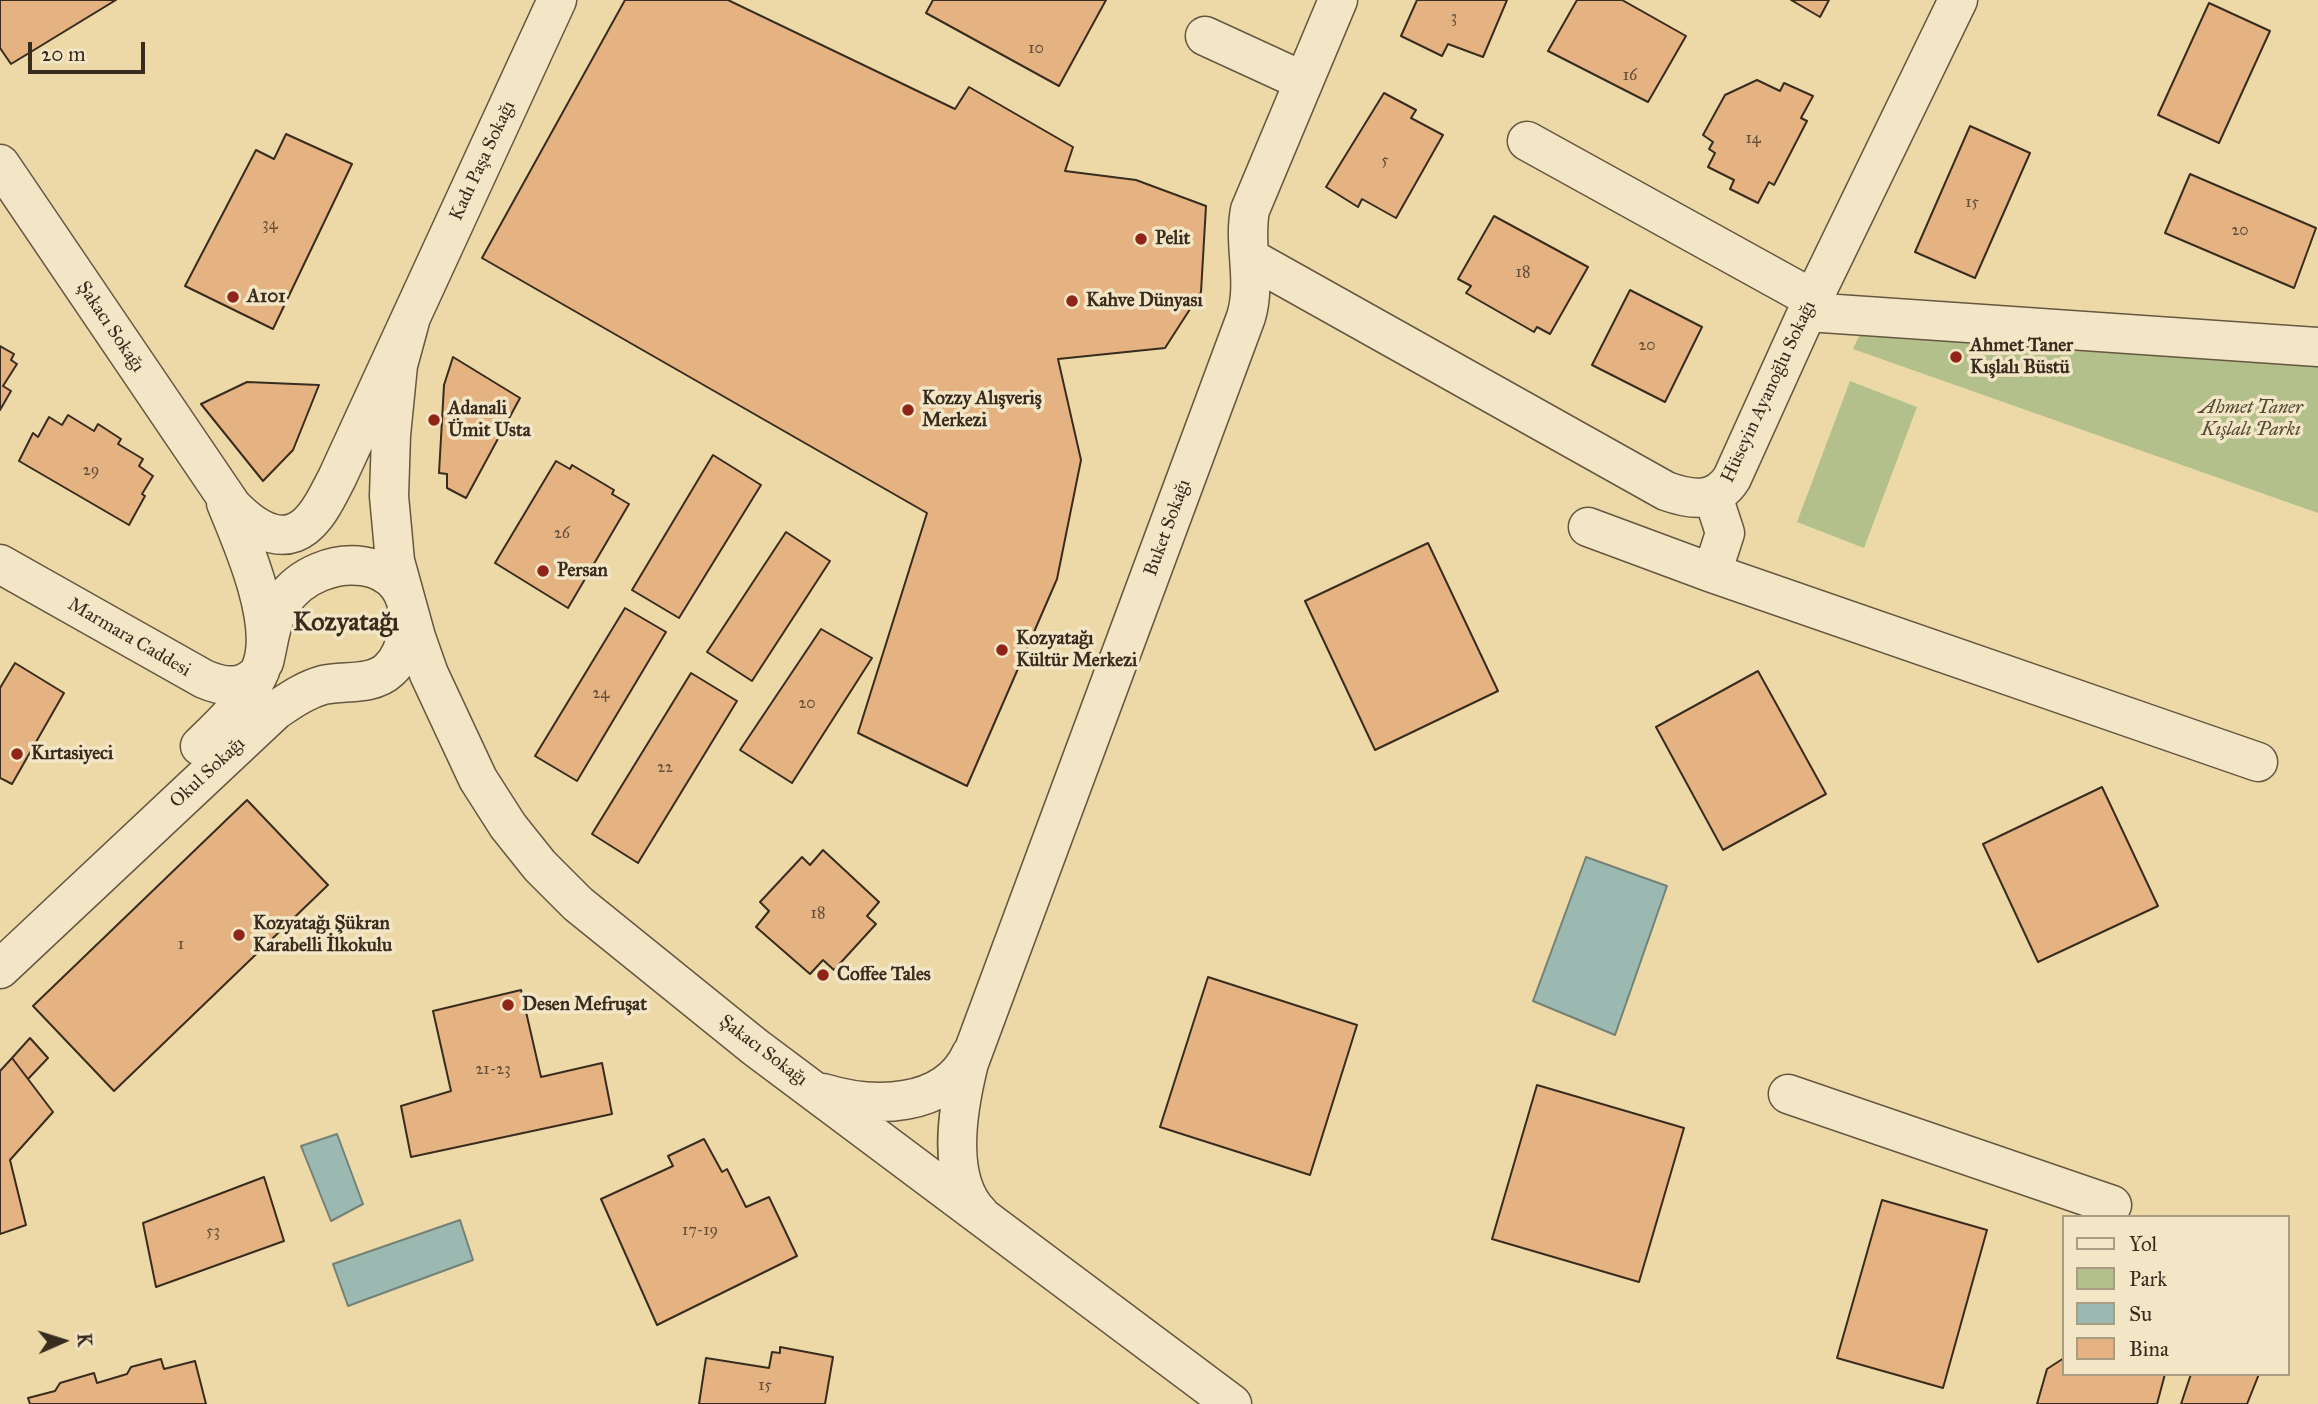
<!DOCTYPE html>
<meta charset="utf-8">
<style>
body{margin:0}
#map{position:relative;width:2318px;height:1404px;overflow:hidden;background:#edd9a7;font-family:"IM FELL Great Primer",serif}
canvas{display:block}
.legend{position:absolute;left:2062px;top:1215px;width:228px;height:161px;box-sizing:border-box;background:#f3e6c6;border:2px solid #a89c83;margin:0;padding:9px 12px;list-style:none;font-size:21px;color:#382c1e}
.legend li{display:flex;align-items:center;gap:14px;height:35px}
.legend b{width:35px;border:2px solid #a89c83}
.north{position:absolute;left:28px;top:1306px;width:70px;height:70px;-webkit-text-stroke:5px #f3e6c6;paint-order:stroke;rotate:87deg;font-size:19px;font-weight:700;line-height:28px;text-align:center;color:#382c1e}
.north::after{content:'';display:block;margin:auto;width:24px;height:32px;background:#382c1e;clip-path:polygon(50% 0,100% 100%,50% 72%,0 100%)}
.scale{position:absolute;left:28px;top:42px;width:117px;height:32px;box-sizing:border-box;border:4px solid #382c1e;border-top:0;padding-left:9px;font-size:21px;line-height:24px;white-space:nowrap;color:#382c1e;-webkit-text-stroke:5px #f3e6c6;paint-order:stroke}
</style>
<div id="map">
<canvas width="2318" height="1404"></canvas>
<ul class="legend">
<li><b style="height:9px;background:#f3e6c6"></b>Yol</li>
<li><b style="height:19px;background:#b3c08b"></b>Park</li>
<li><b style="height:19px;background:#9bb9b0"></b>Su</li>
<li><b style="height:19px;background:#e5b282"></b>Bina</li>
</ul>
<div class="north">K</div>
<div class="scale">20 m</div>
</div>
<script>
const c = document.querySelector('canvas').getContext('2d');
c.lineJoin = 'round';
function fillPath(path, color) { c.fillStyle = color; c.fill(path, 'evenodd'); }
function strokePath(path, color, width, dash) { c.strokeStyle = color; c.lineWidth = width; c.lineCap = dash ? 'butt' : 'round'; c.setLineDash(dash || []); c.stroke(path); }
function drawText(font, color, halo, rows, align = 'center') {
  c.font = font + ' "IM FELL Great Primer",serif'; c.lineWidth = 7; c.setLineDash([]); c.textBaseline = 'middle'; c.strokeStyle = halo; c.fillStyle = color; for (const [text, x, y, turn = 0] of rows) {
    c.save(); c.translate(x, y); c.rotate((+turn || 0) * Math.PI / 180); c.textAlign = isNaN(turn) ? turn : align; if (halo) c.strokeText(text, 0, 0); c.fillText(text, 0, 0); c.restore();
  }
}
fillPath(new Path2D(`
 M1866,321L2318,358V513L1853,349Z
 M1850,381L1917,407L1864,548L1797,522Z`), '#b3c08b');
const water = new Path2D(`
 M1586,857L1667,886L1615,1035L1533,1001Z
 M337,1134L363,1204L331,1221L301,1146Z
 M460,1220L473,1260L348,1306L333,1264Z`);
fillPath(water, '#9bb9b0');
strokePath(water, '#738176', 2);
const building = new Path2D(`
 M0,0H116L11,64L0,48Z
 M625,0H728L955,109L969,87L1073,147L1065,171L1136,180L1206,206L1201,292L1165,348L1058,359L1081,460L1057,579L967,786L858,733L927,513L482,258Z
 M933,0H1106L1059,86L926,13Z
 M1417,0H1507L1483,57L1448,44L1442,56L1401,36Z
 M1577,0H1622L1686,36L1648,102L1548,51Z
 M1791,0H1829L1820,17Z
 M2209,3L2270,31L2219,143L2158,115Z
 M1757,80L1780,91L1784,83L1813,96L1801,118L1807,121L1774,185L1769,182L1758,203L1730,189L1734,180L1708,167L1715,153L1709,149L1713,142L1703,135L1725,95Z
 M1384,93L1416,110L1411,118L1443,135L1396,218L1362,199L1358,207L1326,187Z
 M1970,126L2030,153L1975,278L1915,252Z
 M286,134L352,164L273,329L185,286L256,150L274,159Z
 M2190,174L2316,228L2294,288L2165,233Z
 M1494,216L1588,267L1550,334L1537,327L1534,332L1466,293L1471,286L1458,279Z
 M1630,290L1702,327L1665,402L1592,365Z
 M0,346L14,354L11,360L17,364L3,386L11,391L0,410Z
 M453,357L520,398L466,498L447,488V474L439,473L444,385Z
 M247,382L319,385L293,450L263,481L201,404Z
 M68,415L94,431L98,424L121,439L118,444L143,459L139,466L153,476L142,494L145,496L129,525L19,461L33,433L38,437L49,417L62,425Z
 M713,455L761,485L679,618L632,590Z
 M556,461L570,469L572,465L614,490L612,494L629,504L568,608L495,563Z
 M786,532L830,561L752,681L707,652Z
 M1428,543L1498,691L1375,750L1305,601Z
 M625,608L666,632L577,781L535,756Z
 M821,629L872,658L792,783L740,750Z
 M15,663L64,693L12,784L0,778V688Z
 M1758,671L1826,794L1723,850L1656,727Z
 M691,673L737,701L638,863L592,834Z
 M2102,787L2158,906L2038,962L1983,844Z
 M247,800L328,885L114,1091L33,1006Z
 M823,850L879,902L867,916L876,924L834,970L823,960L810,974L756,927L769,911L760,902L802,857L810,865Z
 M1208,977L1357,1025L1310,1175L1160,1127Z
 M521,990L541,1077L602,1063L612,1114L411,1157L401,1106L451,1091L433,1011Z
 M30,1038L48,1058L28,1079L12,1058Z
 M12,1058L53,1112L10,1160L26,1225L0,1234V1071Z
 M1537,1085L1684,1128L1639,1282L1492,1239Z
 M704,1139L722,1172L727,1169L746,1207L769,1197L797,1256L657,1325L601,1199L673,1166L668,1156Z
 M264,1177L284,1241L156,1287L143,1223Z
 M1882,1200L1987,1230L1943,1388L1837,1358Z
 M780,1347L833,1357L825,1404H699L706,1358L769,1368L772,1352L780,1353Z
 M2064,1358V1374H2165L2157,1404H2037L2047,1369Z
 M161,1359L164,1369L195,1361L206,1404H30L28,1398L55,1391L60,1383L94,1373L97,1383L127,1374L131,1367Z
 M2191,1374H2259L2247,1404H2181Z`);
fillPath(building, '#e5b282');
strokePath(building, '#382c1e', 2);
const minor = new Path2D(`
 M1205,36L1303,81
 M1527,141L1813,299
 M0,164L232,506C256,531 288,551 315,516C324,505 330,491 337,478L557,0
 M1250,258L1666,491C1691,500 1716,504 1732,478L1813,299L1958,0
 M1808,312L2318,347
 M410,321L398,365L391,435L389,496L395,561L416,637L429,674L478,779L508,826L540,866L578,904L755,1047L1232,1404
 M1588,527L1712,573L2258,762
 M0,564L204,679C225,688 245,690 260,671
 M1712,573L1725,533L1713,496
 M200,746C225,722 251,698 262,665C277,621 243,544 226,503
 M0,969L276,710C291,700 305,690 323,685C344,680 372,686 389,670C400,660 405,646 407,632C420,551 319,548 283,601C271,618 269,642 264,662
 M823,1093C872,1108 946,1109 971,1054
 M1788,1094L2112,1205
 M980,1214C945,1179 958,1107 969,1063L1246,317C1257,281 1243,245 1250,210L1338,0`);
strokePath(minor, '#655740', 41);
strokePath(minor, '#f3e6c6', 38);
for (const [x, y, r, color] of [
 [1141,239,7,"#8f2418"],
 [233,297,7,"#8f2418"],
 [1072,301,7,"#8f2418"],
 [1956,357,7,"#8f2418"],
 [908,410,7,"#8f2418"],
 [434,420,7,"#8f2418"],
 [543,571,7,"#8f2418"],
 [1002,650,7,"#8f2418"],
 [17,754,7,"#8f2418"],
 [239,935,7,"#8f2418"],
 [823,975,7,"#8f2418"],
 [508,1005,7,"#8f2418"]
]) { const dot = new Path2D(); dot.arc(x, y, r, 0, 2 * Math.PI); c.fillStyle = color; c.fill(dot); strokePath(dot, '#f3e6c6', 2.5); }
drawText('16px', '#634e37', null, [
 ["3",1454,18],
 ["10",1036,49],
 ["16",1630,76],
 ["14",1753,139],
 ["5",1385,161],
 ["15",1972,203],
 ["34",270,225],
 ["20",2240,231],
 ["18",1523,273],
 ["20",1647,346],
 ["29",91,471],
 ["26",562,534],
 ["24",601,694],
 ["20",807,704],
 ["22",665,768],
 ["18",818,914],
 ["1",181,945],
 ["21-23",493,1070],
 ["17-19",700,1231],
 ["53",213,1232],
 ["15",765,1386]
]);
drawText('19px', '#382c1e', '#f3e6c6', [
 ["Kadı Paşa Sokağı",483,161,-65],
 ["Şakacı Sokağı",110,327,56],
 ["Hüseyin Ayanoğlu Sokağı",1769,392,-65],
 ["Buket Sokağı",1168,528,-70],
 ["Marmara Caddesi",129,638,30],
 ["Okul Sokağı",208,773,-43],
 ["Şakacı Sokağı",763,1051,37]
]);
drawText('bold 19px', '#382c1e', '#f3e6c6', [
 ["Pelit",1155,239],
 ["A101",247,297],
 ["Kahve Dünyası",1086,301],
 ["Ahmet Taner",1970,346],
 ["Kışlalı Büstü",1970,368],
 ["Kozzy Alışveriş",922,399],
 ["Merkezi",922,421],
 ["Adanali",448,409],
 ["Ümit Usta",448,431],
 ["Persan",557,571],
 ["Kozyatağı",1016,639],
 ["Kültür Merkezi",1016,661],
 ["Kırtasiyeci",31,754],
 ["Kozyatağı Şükran",253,924],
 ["Karabelli İlkokulu",253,946],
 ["Coffee Tales",837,975],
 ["Desen Mefruşat",522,1005]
], 'left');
drawText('italic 19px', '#514a34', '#f3e6c6', [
 ["Ahmet Taner",2251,408],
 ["Kışlalı Parkı",2251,430]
]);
drawText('bold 26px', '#382c1e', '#f3e6c6', [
 ["Kozyatağı",346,624]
]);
</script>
